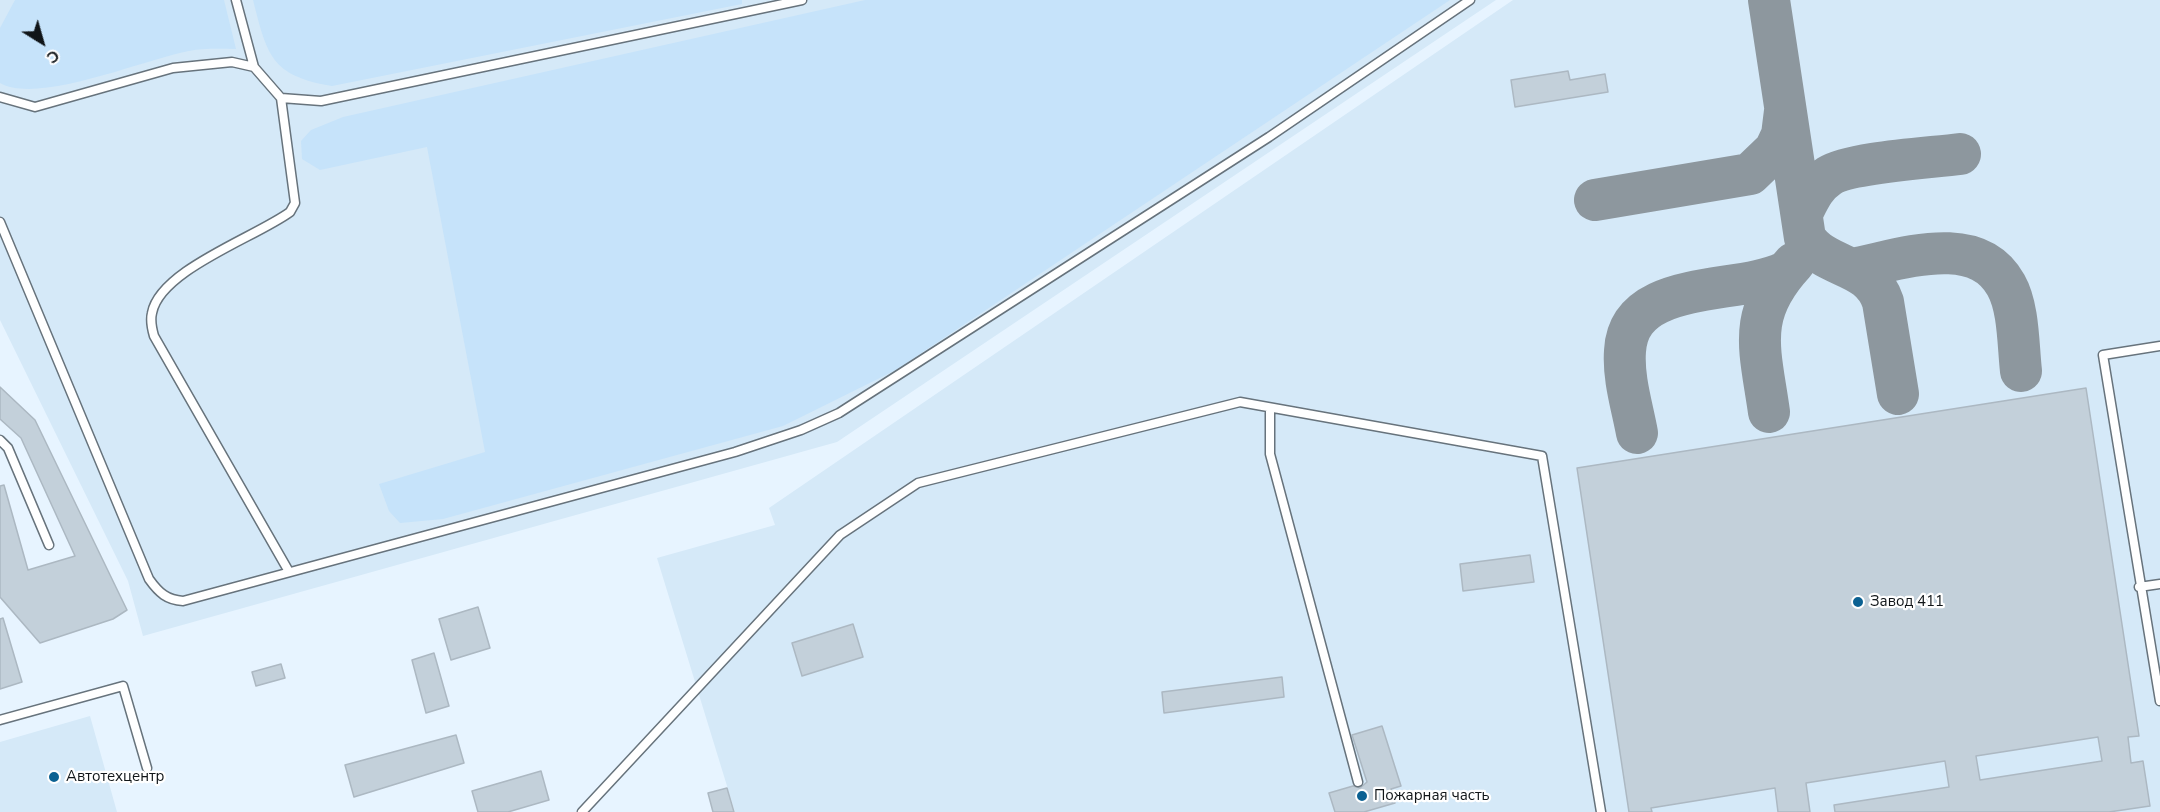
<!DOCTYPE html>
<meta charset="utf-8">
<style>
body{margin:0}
#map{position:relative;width:2160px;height:812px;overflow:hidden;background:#e7f4ff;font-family:"Nunito Sans",sans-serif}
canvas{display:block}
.north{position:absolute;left:12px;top:12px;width:60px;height:60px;-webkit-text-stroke:4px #fff;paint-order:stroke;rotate:143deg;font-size:16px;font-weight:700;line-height:24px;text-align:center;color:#101518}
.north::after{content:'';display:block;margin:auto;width:21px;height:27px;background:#101518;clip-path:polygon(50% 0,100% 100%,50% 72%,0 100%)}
</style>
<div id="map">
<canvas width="2160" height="812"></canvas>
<div class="north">С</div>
</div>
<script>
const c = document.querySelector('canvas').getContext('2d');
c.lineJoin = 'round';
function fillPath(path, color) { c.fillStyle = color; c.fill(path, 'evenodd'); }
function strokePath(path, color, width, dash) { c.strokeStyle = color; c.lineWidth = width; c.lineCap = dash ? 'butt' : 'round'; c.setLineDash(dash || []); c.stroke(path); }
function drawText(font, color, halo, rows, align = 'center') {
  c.font = font + ' "Nunito Sans",sans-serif'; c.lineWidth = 4.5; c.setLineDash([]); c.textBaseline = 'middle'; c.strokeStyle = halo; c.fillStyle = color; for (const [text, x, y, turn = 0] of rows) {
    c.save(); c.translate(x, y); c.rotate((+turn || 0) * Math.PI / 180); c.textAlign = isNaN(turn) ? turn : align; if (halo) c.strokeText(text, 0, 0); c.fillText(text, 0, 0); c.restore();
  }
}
fillPath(new Path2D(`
 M0,0H1496L837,442L143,636L128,581L0,320Z
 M1513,0H2160V812H735L657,558L775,525L769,508Z
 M90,716L117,812H0V742Z`), '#d5e9f8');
fillPath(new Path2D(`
 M15,0H224L236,49C221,49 204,48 189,51C145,59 38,105 0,83V28Z
 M253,0H742V4L332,86C271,76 267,55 253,0Z
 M865,0H1450L896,370L783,426L443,519L400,523L389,511L379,484L485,452L427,147L320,170L302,159L301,141L311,130L343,117Z`), '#c6e3fa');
strokePath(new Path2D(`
 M1769,0L1805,238C1826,270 1870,262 1883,302L1898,394
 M1595,200L1750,174L1775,150L1782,135L1785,111
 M1802,213C1809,199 1815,185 1829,176C1851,162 1930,158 1960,154
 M1852,269C1900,260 1976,231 2006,285C2019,308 2018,345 2021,371
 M1769,412C1760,348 1746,315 1794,263
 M1637,433C1632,406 1623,378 1625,351C1629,278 1736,296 1785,272`), '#8d979e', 42);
const building = new Path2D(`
 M1568,71L1570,80L1605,74L1608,92L1515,107L1511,80Z
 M0,387L35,420L127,610L113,619L40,643L0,597V486L4,485L28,570L75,556L21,438L0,419Z
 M2086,388L2139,736L2128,737L2131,763L2143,761L2150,806L2109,812H1835L1834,805L1949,787L1945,761L1806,783L1810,812H1778L1775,788L1651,808L1652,812H1629L1577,468ZM2098,737L2102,761L1980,780L1976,756Z
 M1530,555L1534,582L1463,591L1460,564Z
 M478,607L490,648L451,660L439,619Z
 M3,618L22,682L0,689V619Z
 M853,624L863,657L802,676L792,643Z
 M434,653L449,706L426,713L412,660Z
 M281,664L285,678L256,686L252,672Z
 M1282,677L1284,697L1164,713L1162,692Z
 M1382,726L1401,786L1391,789L1395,803L1364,812H1335L1329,793L1353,786L1360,788L1367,782L1352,735Z
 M456,735L464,763L354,797L345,765Z
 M541,771L549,800L508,812H478L472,791Z
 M727,788L734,812H713L708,793Z`);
fillPath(building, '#c3d0da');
strokePath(building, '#acb8c2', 1.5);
const service = new Path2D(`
 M236,0L254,67L281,98L321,101L802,0
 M0,97L35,107L173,68L232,62L254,67
 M281,98L295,203L290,212C256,237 160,270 152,313C150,321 152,329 154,336L288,570
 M0,222L149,579C159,593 167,600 183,601L735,452L801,430L839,413L1269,137L1470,0
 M2160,346L2103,355L2160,701
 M1270,409V454L1358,782
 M0,440L8,448L49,545
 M2139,587L2160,584
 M0,720L123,686L147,768
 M582,812L840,535L918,483L1240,402L1542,456L1601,812`);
strokePath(service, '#67737c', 11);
strokePath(service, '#fff', 8);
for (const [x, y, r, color] of [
 [1858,602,6,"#0b6192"],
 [54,777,6,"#0b6192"],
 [1362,796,6,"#0b6192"]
]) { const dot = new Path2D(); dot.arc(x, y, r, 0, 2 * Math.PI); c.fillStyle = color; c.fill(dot); strokePath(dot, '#fff', 2); }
drawText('15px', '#101518', '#fff', [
 ["Завод 411",1870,602],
 ["Автотехцентр",66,777],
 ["Пожарная часть",1374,796]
], 'left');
</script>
